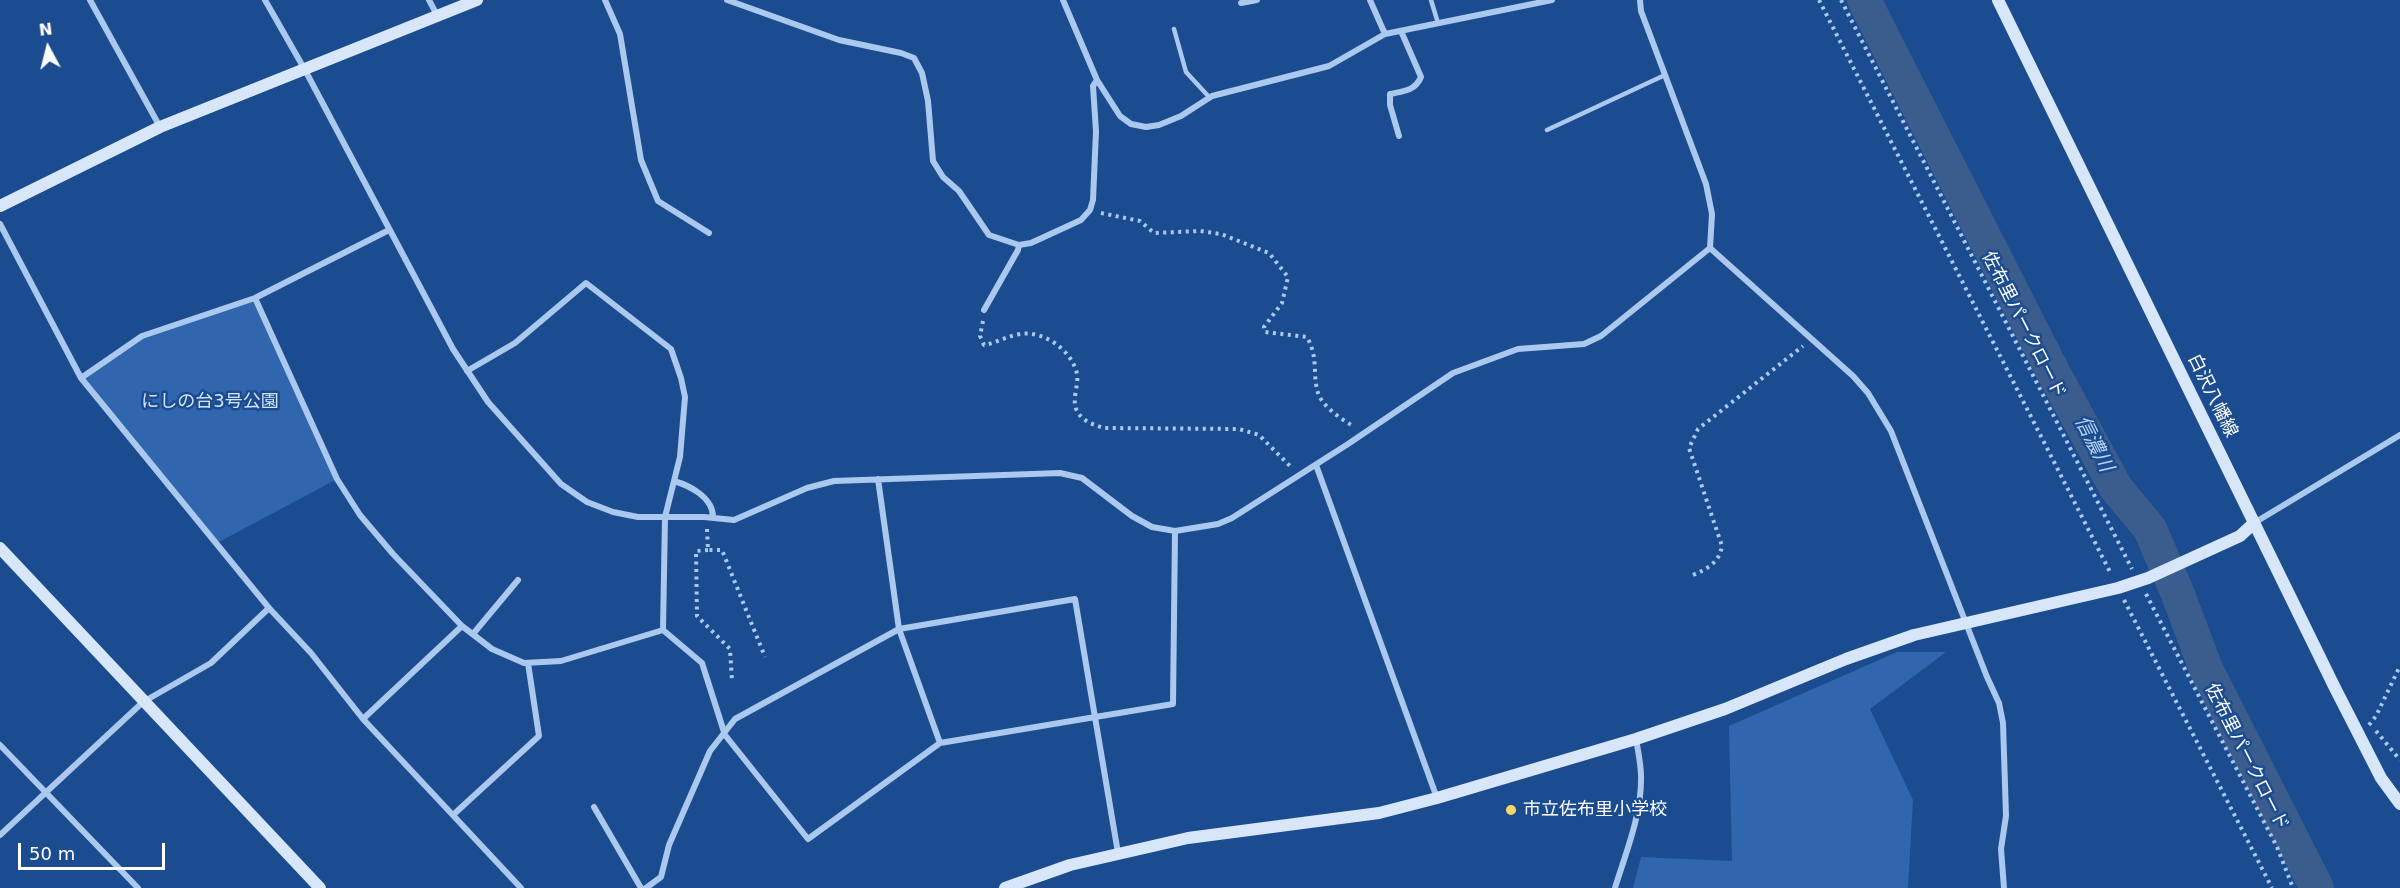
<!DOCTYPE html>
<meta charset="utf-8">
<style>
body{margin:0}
#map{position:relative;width:2400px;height:888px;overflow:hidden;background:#1c4c90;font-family:"DejaVu Sans",sans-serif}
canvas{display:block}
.north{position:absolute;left:18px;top:18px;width:60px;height:60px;-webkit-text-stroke:4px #1c4c90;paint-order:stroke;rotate:353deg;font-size:16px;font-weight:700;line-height:24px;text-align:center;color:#fff}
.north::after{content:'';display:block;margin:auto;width:21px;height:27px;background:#fff;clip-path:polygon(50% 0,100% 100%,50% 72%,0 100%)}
.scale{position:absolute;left:18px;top:843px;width:147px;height:27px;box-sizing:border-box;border:3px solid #fff;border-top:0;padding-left:8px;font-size:18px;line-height:21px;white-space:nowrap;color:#fff;-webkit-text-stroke:4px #1c4c90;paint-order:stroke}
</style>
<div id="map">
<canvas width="2400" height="888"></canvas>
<div class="north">N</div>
<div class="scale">50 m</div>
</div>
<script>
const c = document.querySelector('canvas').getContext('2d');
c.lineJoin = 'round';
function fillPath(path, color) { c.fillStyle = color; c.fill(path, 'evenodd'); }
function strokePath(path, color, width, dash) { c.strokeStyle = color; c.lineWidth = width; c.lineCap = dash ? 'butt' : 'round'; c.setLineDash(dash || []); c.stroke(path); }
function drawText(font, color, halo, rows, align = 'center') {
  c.font = font + ' "DejaVu Sans","Noto Sans JP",sans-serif'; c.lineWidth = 5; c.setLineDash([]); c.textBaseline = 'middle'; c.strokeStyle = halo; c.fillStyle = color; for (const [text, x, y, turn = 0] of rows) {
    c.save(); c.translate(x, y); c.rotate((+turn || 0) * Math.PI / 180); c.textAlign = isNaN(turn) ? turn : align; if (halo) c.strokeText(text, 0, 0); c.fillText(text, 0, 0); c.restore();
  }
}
fillPath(new Path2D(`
 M255,298L337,479L217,543L81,378L142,336Z
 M1897,652H1946L1870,709L1913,800L1908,888H1633L1641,857L1732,861L1729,726Z`), '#2f66ae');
strokePath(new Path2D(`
 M1864,0L2051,368L2116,488L2150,529L2177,592L2206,669L2317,888`), '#3a5d8e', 34);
strokePath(new Path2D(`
 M1819,0L2111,574
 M1841,0L2132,569
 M1101,213L1140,221L1154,233L1200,231L1221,234L1269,253L1288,277L1282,303L1264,327L1265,332L1307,337C1319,359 1312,373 1318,393C1322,406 1341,419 1353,426
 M983,321L980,336L984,345C996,343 1007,336 1020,334C1043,330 1072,350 1077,374C1079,386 1071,400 1077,411C1082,421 1094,425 1104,428L1239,429L1259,435L1292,468
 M707,529L708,550H722L765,657
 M708,550L696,551L697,616L730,649L732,681
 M1693,575C1708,568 1719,563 1722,546L1689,448L1698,429L1803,346
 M2146,594L2277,847L2293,888
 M2124,600L2272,888
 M2369,725L2376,716L2400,666
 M2376,731L2400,760`), '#abc8ee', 4, [3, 4.5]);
strokePath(new Path2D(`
 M1431,0L1438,23
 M1174,29L1186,72L1210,98
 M1547,130L1665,75`), '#abc8ee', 4.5);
strokePath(new Path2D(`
 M90,0L160,127
 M265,0L305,70L453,349L488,402L561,484L587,502L613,512L638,517H704L734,520L807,488L834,481L1060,473L1082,478L1132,516L1152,527L1175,531L1218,524L1232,518L1348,444L1453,373L1518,349L1584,344L1601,336L1710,248L1712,214L1706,184L1641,11L1640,0
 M429,0L437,15
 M605,0L620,34L641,160L658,201L709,233
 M727,0L839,40L901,53L914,58L922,73L928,101L933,161L943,177L959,191L989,235L1019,245L1031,243L1081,220L1090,210L1093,200L1096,131L1093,86L1097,80L1120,116L1131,124L1146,127L1159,125L1181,116L1212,96L1329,66L1385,34L1552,0
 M1063,0L1097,80
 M1370,0L1385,34
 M1241,3L1257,0
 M1399,136L1390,105V94C1404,91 1415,91 1421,77L1401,31
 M0,224L81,378L269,608L311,653L363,719L521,888
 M1710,248L1853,376L1868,393L1891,431L1987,677L1999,703L2003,723L2006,816L2001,849L2004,888
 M255,298L337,479L360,515L393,554L462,626L492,649L524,663L561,661L663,630L665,517L680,457L685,397L681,378L671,349L586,283L515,343L467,371
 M984,310L1018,250L1019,245
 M81,378L142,336L255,298L389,230
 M1316,465L1437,798
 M878,479L899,629L940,743
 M674,481C691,486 713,498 713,517
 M2254,523L2400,435
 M663,630L702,663L725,735L808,839L940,743L1173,704L1175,531
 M473,634L518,580
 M363,719L462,626
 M0,745L138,888
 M594,807L641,888
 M453,815L539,736L528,663
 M0,835L143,702L211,663L269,608
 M646,888L661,877L669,845L710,751L735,719L899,629L1075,599L1118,853
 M1615,888C1626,852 1642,814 1641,776C1641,764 1638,751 1636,739`), '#abc8ee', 6);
strokePath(new Path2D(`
 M1998,0L2334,686L2381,778L2400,804
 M0,206L160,127L477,0
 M0,548L320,888
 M1005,888L1070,865L1188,838L1379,813L1437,798L1636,739L1725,709L1846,659L1914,635L2118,588L2148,578L2240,536L2254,523`), '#d8e6fa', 12);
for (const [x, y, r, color] of [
 [1511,810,6,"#fed668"]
]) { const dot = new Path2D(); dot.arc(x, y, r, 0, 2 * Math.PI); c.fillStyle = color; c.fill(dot); strokePath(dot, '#1c4c90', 2); }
drawText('18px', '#fff', '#1c4c90', [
 ["佐布里パークロード",2023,325,63],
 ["白沢八幡線",2212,396,64],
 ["佐布里パークロード",2246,757,63]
]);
drawText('18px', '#d1e3fa', '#1c4c90', [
 ["にしの台3号公園",210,402]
]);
drawText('18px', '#fff', '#1c4c90', [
 ["市立佐布里小学校",1523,810]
], 'left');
drawText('italic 20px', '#b7d2f5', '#1c4c90', [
 ["信濃川",2093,444,63]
]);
</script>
